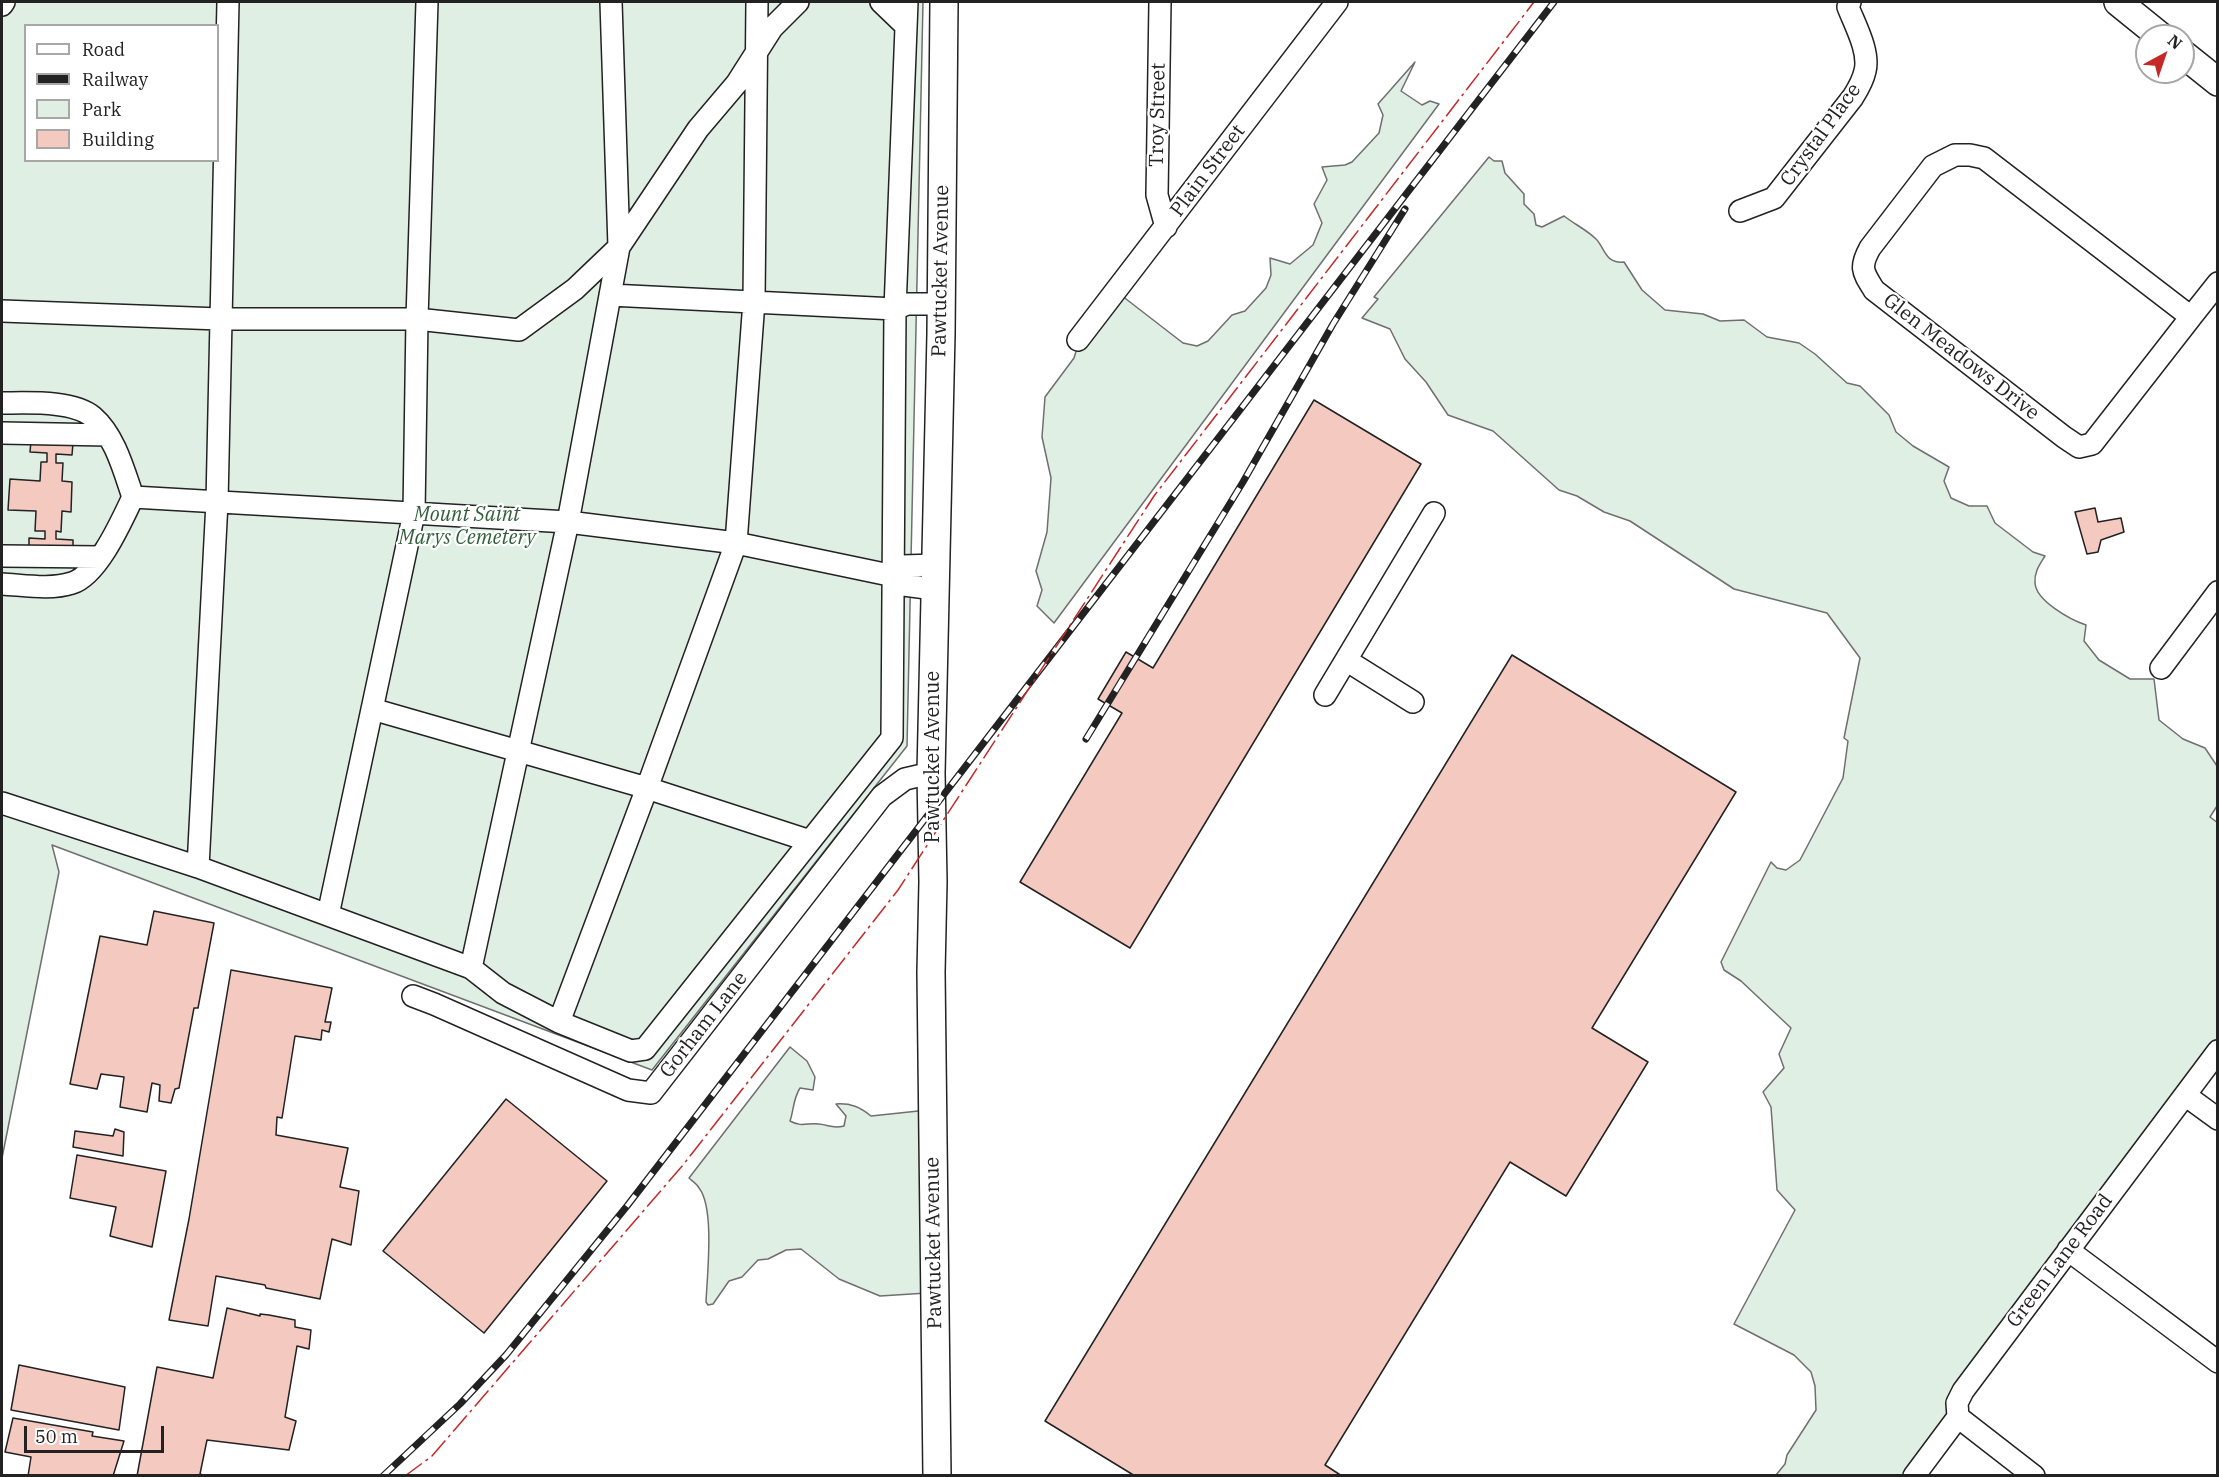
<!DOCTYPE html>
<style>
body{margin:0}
#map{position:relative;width:2219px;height:1477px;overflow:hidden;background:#fff;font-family:"IBM Plex Serif",serif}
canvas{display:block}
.frame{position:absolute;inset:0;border:3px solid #222;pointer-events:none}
.legend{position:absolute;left:24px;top:24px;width:195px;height:138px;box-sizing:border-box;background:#fff;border:2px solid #a7a7a7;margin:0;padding:8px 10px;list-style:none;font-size:18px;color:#222}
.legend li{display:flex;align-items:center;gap:12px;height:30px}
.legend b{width:30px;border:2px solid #a7a7a7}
.north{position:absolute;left:2135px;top:24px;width:60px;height:60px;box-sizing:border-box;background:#fff;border:2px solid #a7a7a7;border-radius:50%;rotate:40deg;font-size:16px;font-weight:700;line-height:24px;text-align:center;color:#222}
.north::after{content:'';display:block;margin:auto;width:21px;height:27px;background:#c62828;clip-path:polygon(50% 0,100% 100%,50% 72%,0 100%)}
.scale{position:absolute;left:24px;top:1426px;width:140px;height:27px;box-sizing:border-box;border:3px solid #222;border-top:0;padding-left:8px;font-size:18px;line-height:21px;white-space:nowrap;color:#222;-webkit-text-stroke:4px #fff;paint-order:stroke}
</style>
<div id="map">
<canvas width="2219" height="1477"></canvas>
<div class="frame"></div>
<ul class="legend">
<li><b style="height:8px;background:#fff"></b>Road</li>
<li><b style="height:8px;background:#222"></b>Railway</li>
<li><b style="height:16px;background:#e0efe3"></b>Park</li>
<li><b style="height:16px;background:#f3c9c0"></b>Building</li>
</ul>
<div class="north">N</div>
<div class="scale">50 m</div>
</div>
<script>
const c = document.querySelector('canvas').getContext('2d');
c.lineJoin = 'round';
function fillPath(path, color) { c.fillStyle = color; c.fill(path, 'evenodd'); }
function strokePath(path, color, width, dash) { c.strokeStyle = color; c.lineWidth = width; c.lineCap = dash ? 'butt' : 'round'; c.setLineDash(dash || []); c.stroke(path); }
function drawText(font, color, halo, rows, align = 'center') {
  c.font = font + ' "IBM Plex Serif",serif'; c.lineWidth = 4.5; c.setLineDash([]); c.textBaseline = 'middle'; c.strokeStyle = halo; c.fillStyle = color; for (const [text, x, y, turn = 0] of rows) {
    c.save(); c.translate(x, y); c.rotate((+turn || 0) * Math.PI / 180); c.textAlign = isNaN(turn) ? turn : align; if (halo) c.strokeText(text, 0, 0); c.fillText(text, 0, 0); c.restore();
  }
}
const green = new Path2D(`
 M2,2H923L907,746L652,1070L52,845L59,872L2,1158ZM26,26H218V160H26Z
 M1415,62L1401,91L1422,105L1430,101L1439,104L1054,623L1037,606L1042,590L1036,571L1047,532L1051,478L1042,437L1045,397L1074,358L1079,342L1117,292L1183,343L1197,346L1208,341L1232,315L1245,311L1266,288L1271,275L1270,258L1290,264L1313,245L1322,223L1314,204L1327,180L1322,167L1345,165L1352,162L1379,133L1383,115L1378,104Z
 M1489,157L1494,161H1502L1505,173L1524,194V204L1534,214L1536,225L1542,227L1564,216C1574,224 1587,230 1596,239C1605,248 1605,264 1624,262L1642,290L1665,310L1703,314L1720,321L1744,320L1767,337L1799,343L1815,354L1847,383L1860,386L1889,415L1896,432L1913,446L1949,467L1944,481L1951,498L1969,506H1987L1995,523L2033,552L2045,556C2040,564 2034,572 2035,583C2036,601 2071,620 2086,625L2084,641L2099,660L2130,679H2154L2159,720L2183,739L2205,748L2217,766V806L2210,817L2218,823L2217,1055L2059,1262L1920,1475H1776L1785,1464L1787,1455L1816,1410L1815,1386L1811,1372L1794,1355L1734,1324L1795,1210L1777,1190L1771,1107L1763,1092L1784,1068L1779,1054L1791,1028L1741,981L1724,970L1721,962L1771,862L1777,868L1786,870L1800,860L1843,778L1848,741L1844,738L1860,658L1827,613L1734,589L1630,521L1604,512L1577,496L1559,490L1493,431L1448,415L1426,382L1405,359L1390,329L1362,318L1378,299L1374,297Z
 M790,1047L807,1061L815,1077L813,1090L800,1088C793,1099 794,1109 790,1121C803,1128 807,1122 819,1124C830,1125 831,1129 844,1126L846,1116L836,1104C851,1103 860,1107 871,1116L928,1110L927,1293L880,1296L839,1279L801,1249L786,1250L768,1259L758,1260L742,1277L729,1281L713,1304L708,1305L706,1302C707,1276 715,1208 699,1188C697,1184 692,1181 689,1178Z`);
fillPath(green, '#e0efe3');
strokePath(green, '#6f6f6f', 1.5);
const building = new Path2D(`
 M1314,400L1421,464L1130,948L1020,882L1122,713L1098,699L1126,652L1153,668Z
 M31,441L73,443L72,455L56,454V463H63L62,481L72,482L71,512L62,511L61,532L56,531V539L73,540V553L29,551V538L45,539V531H35L36,511L8,510L10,479L40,481L41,462H47V453L30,452Z
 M2095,508L2098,522L2121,518L2124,532L2101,540L2098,552L2087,554L2075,512Z
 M1512,655L1736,792L1592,1028L1648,1062L1566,1196L1510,1162L1325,1465L1342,1476H1135L1045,1421Z
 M154,911L214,923L198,1008H194L179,1088L175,1089L171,1103L159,1101L160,1085L152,1083L147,1112L120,1107L124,1077L101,1074L97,1089L70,1084L100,936L147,945Z
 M231,970L332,988L325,1022H331L329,1032L322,1030L321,1040L295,1036L282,1118L277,1117L276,1135L348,1148L340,1187L359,1191L351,1245L332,1239L320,1299L266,1288L265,1285L216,1276L208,1326L169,1320L189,1219Z
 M506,1099L607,1181L484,1333L383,1251Z
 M115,1129L124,1132L123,1156L73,1147L75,1131L113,1136Z
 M77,1155L166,1171L152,1247L110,1236L116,1207L70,1198Z
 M227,1308L260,1316V1314L269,1315L295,1320V1327L311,1330L309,1349L297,1346L285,1417L296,1421L289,1450L207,1440L200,1474L206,1476H137L157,1367L213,1378Z
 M19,1365L125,1387L119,1430L11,1410Z
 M13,1418L93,1432L92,1436L124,1441L113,1476H28L31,1457L5,1452Z`);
fillPath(building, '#f3c9c0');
strokePath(building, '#222', 1.5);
const minor = new Path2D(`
 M881,2L906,26
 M1160,2L1157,195L1166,227
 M2,5L4,2
 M1955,155H1970L1984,158L2191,317L2092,444L2079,447L2064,437L1874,290C1863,272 1859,268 1870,248L1933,166Z
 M1740,211L1774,198L1853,97C1858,89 1863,81 1865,71C1870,52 1855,25 1848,7L1850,2
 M610,295L895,309L907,304H941
 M2,311L220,319H417L519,330L575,289L619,247L698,129L737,83L772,28L798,2
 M2191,317L2218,283
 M1078,340L1337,2
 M2,403C27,403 73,400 93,417C115,436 124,471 133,497C122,520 98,575 72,583C51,590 23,585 2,584
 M2,433L108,435
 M133,497L568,522L736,543L894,576L904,585L934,589
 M2,556L100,557
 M894,576L902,566L936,565
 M2161,668L2218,592
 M1325,695L1346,660
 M1413,702L1346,660L1434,513
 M372,709L647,788L810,841
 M2,803L198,867L471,968L503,993L559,1022L631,1051L645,1049L892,738L895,309L907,2
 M198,867L217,502L228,2
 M328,915L414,513L417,319L427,2
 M471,968L568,522L619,247L611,2
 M413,996L434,1004L628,1090L651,1093L882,796L905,779L931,773
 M559,1022L647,788L736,543L754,301L757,2
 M2185,1095L2218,1119
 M2068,1250L2218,1362
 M1958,1417L2034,1476
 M1914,1476L1958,1417L1957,1403L1963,1391L2218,1051`);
const major = new Path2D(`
 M2118,2L2160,36
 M2183,54L2218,82
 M937,1476L931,972L933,882L931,773L941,334L944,2`);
strokePath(minor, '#222', 24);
strokePath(major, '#222', 30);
strokePath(minor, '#fff', 21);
strokePath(major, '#fff', 27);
const rail = new Path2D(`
 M1086,739L1243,482L1333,324L1405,209
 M383,1476L460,1404L506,1355L627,1206L1554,2`);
strokePath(rail, '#222', 7);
strokePath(rail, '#fff', 4.5, [14]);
strokePath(new Path2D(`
 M405,1476L432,1456L683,1165L898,890L1154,496L1534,2`), '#c62828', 1.5, [21, 4.5, 3, 4.5]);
drawText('20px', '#222', '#fff', [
 ["Troy Street",1158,115,-89],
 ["Crystal Place",1821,135,-54],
 ["Plain Street",1208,171,-53],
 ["Pawtucket Avenue",941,271,-89],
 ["Glen Meadows Drive",1961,357,38],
 ["Pawtucket Avenue",933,757,-90],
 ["Gorham Lane",704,1025,-52],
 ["Pawtucket Avenue",934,1243,-91],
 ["Green Lane Road",2060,1261,-53]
]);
drawText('italic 20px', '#2f5e38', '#fff', [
 ["Mount Saint",467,515],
 ["Marys Cemetery",467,538]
]);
</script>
